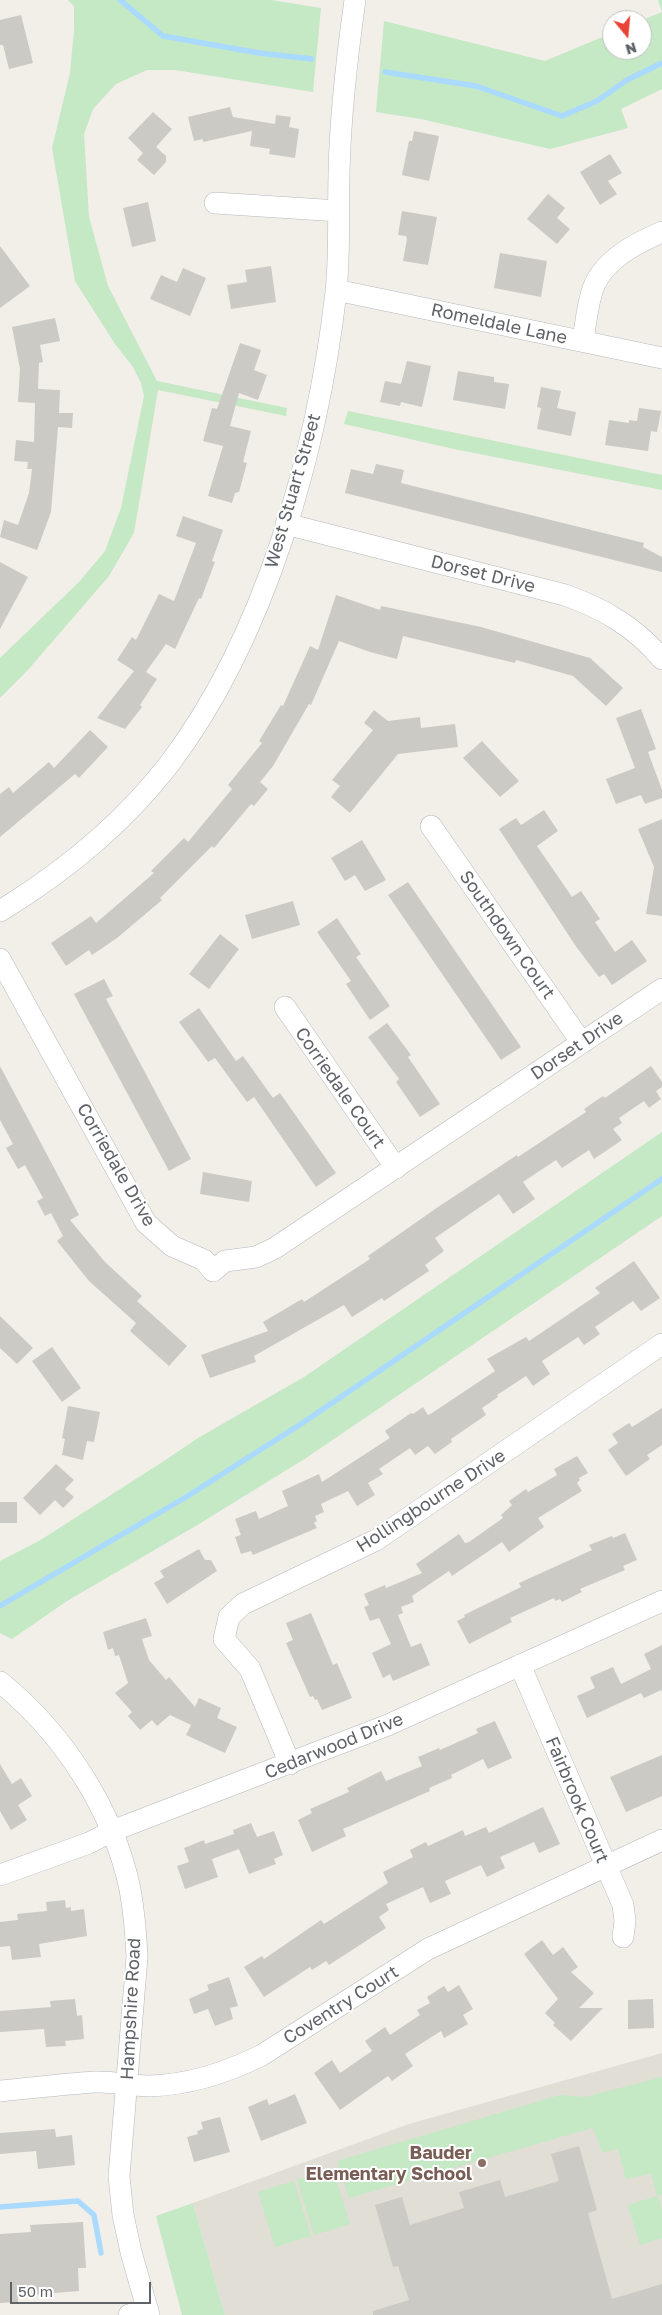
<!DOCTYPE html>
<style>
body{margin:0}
#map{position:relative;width:662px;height:2315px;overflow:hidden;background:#f1efe8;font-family:"Golos Text",sans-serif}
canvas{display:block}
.north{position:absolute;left:602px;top:10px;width:50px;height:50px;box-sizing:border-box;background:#fff;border:1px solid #bfc1c3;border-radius:50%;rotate:163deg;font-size:14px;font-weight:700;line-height:20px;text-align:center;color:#5f6368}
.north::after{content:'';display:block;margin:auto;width:18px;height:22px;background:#ea4335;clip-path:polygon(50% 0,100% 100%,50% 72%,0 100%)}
.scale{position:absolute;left:10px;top:2282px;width:141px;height:22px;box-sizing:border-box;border:2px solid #5f6368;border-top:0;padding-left:6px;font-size:15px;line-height:18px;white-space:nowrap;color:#5f6368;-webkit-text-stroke:4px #fff;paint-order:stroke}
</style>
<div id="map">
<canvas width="662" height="2315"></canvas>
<div class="north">N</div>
<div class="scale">50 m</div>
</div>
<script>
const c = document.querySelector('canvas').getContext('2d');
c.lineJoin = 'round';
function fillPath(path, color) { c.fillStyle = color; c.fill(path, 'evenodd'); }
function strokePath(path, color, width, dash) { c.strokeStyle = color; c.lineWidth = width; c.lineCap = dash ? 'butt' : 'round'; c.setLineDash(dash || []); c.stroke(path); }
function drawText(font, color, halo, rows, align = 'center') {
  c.font = font + ' "Golos Text",sans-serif'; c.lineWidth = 4; c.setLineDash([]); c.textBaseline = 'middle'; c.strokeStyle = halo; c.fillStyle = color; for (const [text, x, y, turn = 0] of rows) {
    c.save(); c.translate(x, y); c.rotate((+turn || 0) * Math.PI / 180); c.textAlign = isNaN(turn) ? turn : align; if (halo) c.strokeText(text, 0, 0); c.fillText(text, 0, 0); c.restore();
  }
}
fillPath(new Path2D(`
 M662,2053V2315H225L193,2203L409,2124Z`), '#e1ded6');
fillPath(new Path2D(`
 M68,0H271L321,8L313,92L175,70H147L116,84L93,109L84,134L89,217L108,286L157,381L287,408L286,416L158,390L134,533L109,576L27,671L0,698V658L79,582L105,551L121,508L144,396L141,383L133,367L115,344L75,281L52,148L70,73L74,30V6Z
 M658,0H662V89L621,109L628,128L550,149L421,119L376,112L384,21L545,61L612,33V50H642V20L662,12Z
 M348,411L662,475V490L454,449L344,424Z
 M662,1132V1216L306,1458L199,1524L67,1601L12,1639L0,1633V1561L39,1541L164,1461L198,1438L304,1377Z
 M662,2077V2194L658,2196L662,2210V2238L640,2245L628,2205L657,2196L651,2174L626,2179L618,2149L602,2153L597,2137L592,2128L349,2198L337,2161L560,2095L585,2097Z
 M333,2169L350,2224L314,2235L297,2180Z
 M294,2181L311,2236L275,2247L258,2192Z
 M193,2203L225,2315H182L156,2216Z`), '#c5e8c5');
strokePath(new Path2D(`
 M120,0L163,36L259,53L312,59
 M385,72L476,86L562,116L597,101L627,80L662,63
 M0,1606L186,1497L301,1424L662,1179
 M0,2207L78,2201L94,2215L101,2253`), '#aadaff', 5.5);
fillPath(new Path2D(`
 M21,15L33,63L9,69L3,45H0V20Z
 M230,107L233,117L275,124L276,115L291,117L289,127L299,129L295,158L269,154L270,149L250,146L252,131L203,142V139L194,141L188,117Z
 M153,112L172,129L156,147L166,156V162L154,175L137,160L143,153L128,138Z
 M414,131L439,136L429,181L402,175L409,141H412Z
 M610,154L622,173L608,181L617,194L600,205L580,172Z
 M548,194L565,208L557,218L570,229L557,244L527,219Z
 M148,202L156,241L132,247L123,208Z
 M402,211L437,217L428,265L403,261L407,239L406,236L398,235Z
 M0,246L30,286L0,308Z
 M500,253L547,261L541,297L494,288Z
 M271,266L276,302L231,309L227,285L247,282L245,270Z
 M183,268L206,278L190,316L150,299L161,275L177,282Z
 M55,318L60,341L40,345L43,362L39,363L38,389L60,390L59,413H73L72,428L58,427L51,512L37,550L0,537L4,520L18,525L29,493L32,469H27L28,462L14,461L16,440L34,442L35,403L18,402L20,369L12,327Z
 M240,343L261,350L254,370L267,375L258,400L239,393L230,426L251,431L243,462L247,463L239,492L235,493L232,503L208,496L223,446L203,441L212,408L217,409Z
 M407,361L431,366L422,407L401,402L400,406L380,402L385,381L401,384Z
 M458,371L494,377V382L509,384L505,409L453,400Z
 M541,387L561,391L557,408L576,412L571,436L537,429L541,408L537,407Z
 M639,408L661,411L657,432L651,431L648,451L605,445L609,420L629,423V420L637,421Z
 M376,464L404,470L401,483L644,543L643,547L662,557V572L345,493L351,469L373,474Z
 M183,516L223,530L212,561L215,562L201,599L199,598L175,649L166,644L146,672L157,679L140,705L142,707L125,729L97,718L134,671L117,660L132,637L136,640L159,594L174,601L196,543L176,536Z
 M0,562L28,577L0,629Z
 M336,595L380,610L381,606L481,627L590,658L623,688L606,706L573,676L516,660L515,663L403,636L397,659L370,652L339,641L311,705L309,704L273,766L260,782L268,789L254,806L251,804L214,848L212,846L160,898L162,900L117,938L92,955L89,950L66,966L51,943L91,916L96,923L154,873L151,871L184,838L188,842L232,789L228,785L262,743L259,741L281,705L283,706L310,646L318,650Z
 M641,709L656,749L648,752L662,790V798L645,804L641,795L616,804L606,779L635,768L616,718Z
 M374,710L388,721L420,717L421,728L455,724L458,747L398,754L350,813L331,797L340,786L332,780L373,730L364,723Z
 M90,730L108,747L79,778L75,774L0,837V794L9,787L13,793L49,762L54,768Z
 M482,741L519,781L500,797L463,758Z
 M544,810L558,831L537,846L572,897L581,891L600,919L595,922L615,952L632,940L647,961L612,985L604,974L599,977L575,945L499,829L516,818L521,825Z
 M662,819V916L646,914L654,867L638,829Z
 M362,840L386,880L365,891L355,875L345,881L331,858Z
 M408,882L521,1047L501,1060L388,895Z
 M293,901L300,925L252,939L245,915Z
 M337,918L361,954L356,957L390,1006L370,1020L346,984L351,981L317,932Z
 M220,934L239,949L209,989L189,974Z
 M104,979L113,996L106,999L191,1159L169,1171L74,994Z
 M199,1008L236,1061L243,1056L273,1098L280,1093L336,1173L316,1187L254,1097L247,1102L215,1058L208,1062L179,1022Z
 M387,1023L411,1055L408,1057L440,1104L420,1117L396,1082L399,1079L368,1037Z
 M0,1066L79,1215L70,1220L105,1262L142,1296L137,1301L187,1346L169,1366L130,1331L136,1323L89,1281L57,1241L63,1236L51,1213L45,1216L37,1201L43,1198L25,1165L18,1169L6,1148L13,1144L0,1120Z
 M651,1066L662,1082V1087L656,1091L661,1099L649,1108L644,1101L619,1118L622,1123L613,1129L622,1140L594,1159L589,1150L562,1168L556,1160L523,1182L535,1199L513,1214L499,1194L435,1238L444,1251L425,1265L429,1271L384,1301L382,1298L352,1317L344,1305L254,1356L256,1362L210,1378L201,1355L268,1331L263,1322L302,1299L304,1302L370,1259L368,1256L438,1207L517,1155L518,1157L586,1112L584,1109L603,1096L605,1098Z
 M203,1172L252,1181L249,1202L200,1194Z
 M634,1261L660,1298L641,1311L633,1301L595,1327L600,1334L584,1345L578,1337L542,1361L550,1374L533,1386L526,1376L497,1395L498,1397L482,1408L486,1415L451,1439L452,1442L435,1454L428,1446L415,1455L410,1448L379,1469L383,1474L368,1483L375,1495L357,1506L348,1491L321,1504L324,1512L315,1516L317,1521L314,1523L317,1528L253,1555L251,1551L241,1554L235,1537L241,1535L235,1519L256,1511L259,1519L288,1506L282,1491L319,1474L322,1482L390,1438L385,1431L411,1413L413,1414L423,1407L428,1415L432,1413L495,1371L487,1359L526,1337L529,1341L600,1293L595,1288Z
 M0,1316L33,1348L17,1364L0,1348Z
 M52,1347L81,1388L62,1402L32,1361Z
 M68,1406L100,1412L94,1442L87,1441L83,1460L62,1455L65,1439L62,1438Z
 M662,1408V1445L647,1455L650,1459L626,1476L608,1450L618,1443L612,1434L629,1423L632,1427Z
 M577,1456L588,1473L579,1478L580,1480L577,1483L582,1491L538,1518L544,1527L509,1552L502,1542L452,1576L449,1571L412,1596L414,1602L401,1607L403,1613L398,1615L411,1647L421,1643L430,1665L393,1681L390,1674L383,1678L372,1653L391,1644L379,1618L370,1621L364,1607L369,1605L364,1594L385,1585L386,1588L422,1573L416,1564L459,1534L465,1543L469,1542L503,1518L501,1515L512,1505L509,1501L526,1489L528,1492L557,1475L554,1469Z
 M56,1464L74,1480L65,1489L74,1497L63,1508L55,1500L40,1515L23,1498Z
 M0,1502H17V1523H0Z
 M625,1533L637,1560L623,1566L625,1570L580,1589L582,1592L562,1602L560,1599L555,1601L554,1598L510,1618L512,1622L469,1644L457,1621L465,1617L464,1615L521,1587L519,1583L592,1550L589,1545L612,1536L613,1538Z
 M199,1549L205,1560H211L217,1571L167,1604L154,1583L164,1577L160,1571Z
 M311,1613L333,1665L337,1663L352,1698L322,1710L317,1699L315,1700L313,1696L310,1697L286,1643L293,1640L286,1623Z
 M146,1618L152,1636L142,1639L149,1660L166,1680L169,1677L195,1707L199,1698L221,1708L217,1718L237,1727L225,1753L186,1735L191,1725L170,1715L157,1726L152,1720L140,1730L128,1716L132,1712L115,1693L128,1683L119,1655L115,1656L113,1648L108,1650L103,1632Z
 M662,1645V1692L661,1690L644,1698L641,1693L587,1718L577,1696L595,1688L590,1677L613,1667L621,1684L651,1669L644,1654Z
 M495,1721L512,1758L488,1769L483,1759L451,1775L452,1778L429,1788L430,1791L343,1829L346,1836L312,1852L298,1820L312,1813L310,1809L349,1792L347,1788L381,1771L386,1781L422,1766L418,1757L439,1748L440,1750L478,1733L476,1729Z
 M662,1755V1796L626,1812L610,1777Z
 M0,1764L12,1784L21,1778L32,1796L18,1805L27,1820L11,1830L0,1811Z
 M543,1807L560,1844L539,1853L534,1842L500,1857L505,1868L487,1877L481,1865L445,1881L451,1894L430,1903L423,1887L386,1904L389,1910L379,1917L386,1928L329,1965L326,1961L312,1970L310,1967L264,1997L244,1967L262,1956L264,1959L321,1920L324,1924L388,1883L383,1872L413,1857L410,1850L426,1842L428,1846L463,1830L465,1836L486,1827L489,1833Z
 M251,1823L257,1837L274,1831L283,1855L274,1859L276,1864L249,1874L239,1849L212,1859L218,1877L185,1889L177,1866L189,1862L184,1848L204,1840L205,1844L234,1834L233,1830Z
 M65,1900L66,1908L71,1907V1911L84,1909L87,1936L39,1944L41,1957L12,1960L10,1946L0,1947V1922L18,1920L17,1914L47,1911L46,1902Z
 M542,1940L553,1955L563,1947L578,1967L571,1972L594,1993L579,2008H603L571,2041L553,2025L555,2023L545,2013L558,1999L524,1954Z
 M229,1977L238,2006L230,2008L233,2019L215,2026L208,2009L194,2014L189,1999L209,1990L207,1985Z
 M459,1985L473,2009L463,2015L468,2024L444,2038L441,2031L405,2054L413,2066L392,2081L388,2076L340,2110L314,2073L332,2060L340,2073L372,2051L365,2041L385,2027L390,2035L420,2015L417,2010L430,2003L427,1997L444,1986L448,1992Z
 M75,1999L77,2016L82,2015L84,2039L65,2041L66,2046L46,2047L44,2029L0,2032V2011L51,2007L50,2001Z
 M653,1999L654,2028L628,2029V2000Z
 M295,2094L307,2123L261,2141L248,2107L267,2099L269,2105Z
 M220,2117L230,2152L194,2162L187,2137L198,2134L197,2131L203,2129L201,2122Z
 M55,2129L56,2137L72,2135L75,2165L38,2169L36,2151L0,2154V2133Z
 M579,2146L597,2210L588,2213L612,2299L662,2284V2315H373V2311L409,2300L398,2266L393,2267L375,2205L402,2197L410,2225L464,2208L459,2192L500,2180L505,2197L559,2181L551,2154Z
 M83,2222L86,2268H78L79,2291L18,2296V2302L0,2303V2234L31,2232L30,2225Z`), '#cccac5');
const minor = new Path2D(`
 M215,203L339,211
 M336,290L662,358
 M583,341C585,326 587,310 591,295C599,262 634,244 662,232
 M286,524L565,595C604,609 635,627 662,659
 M431,826L582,1043
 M0,911C64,872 124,823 170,763C266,636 318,449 336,292C340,253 338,213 339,174C340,116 347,57 355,0
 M0,959L146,1223L172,1246L204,1260L213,1271L225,1261L256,1257L275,1248L662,989
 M285,1007L396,1168
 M520,1665L623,1905L625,1921L623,1937
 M0,1682C63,1733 113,1809 130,1889C134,1912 136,1934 137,1957L119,2176L123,2215L131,2252L149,2315
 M290,1764L250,1669L224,1639L229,1617L243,1604L376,1540L662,1344
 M0,1875L89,1843L112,1831L388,1725L662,1601
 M0,2091C32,2088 64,2084 95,2082C113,2081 131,2086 149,2086C190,2085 226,2073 262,2055L428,1949L662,1840
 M129,2315L148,2310`);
strokePath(minor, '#b5b8bc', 22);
strokePath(minor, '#fff', 21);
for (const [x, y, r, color] of [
 [482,2163,5,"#8d6e63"]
]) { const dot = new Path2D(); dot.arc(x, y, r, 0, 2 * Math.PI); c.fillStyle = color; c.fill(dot); strokePath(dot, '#fff', 2); }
drawText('18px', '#5f6368', '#fff', [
 ["Romeldale Lane",499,324,12],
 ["West Stuart Street",293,491,-74],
 ["Dorset Drive",483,574,14],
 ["Southdown Court",507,935,55],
 ["Dorset Drive",577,1046,-34],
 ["Corriedale Court",340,1088,55],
 ["Corriedale Drive",116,1165,60],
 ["Hollingbourne Drive",431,1501,-33],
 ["Cedarwood Drive",334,1746,-22],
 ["Fairbrook Court",577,1800,67],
 ["Coventry Court",341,2005,-32],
 ["Hampshire Road",131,2009,-87]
]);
drawText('bold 18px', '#785e54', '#fff', [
 ["Bauder",472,2153],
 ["Elementary School",472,2174]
], 'right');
</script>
